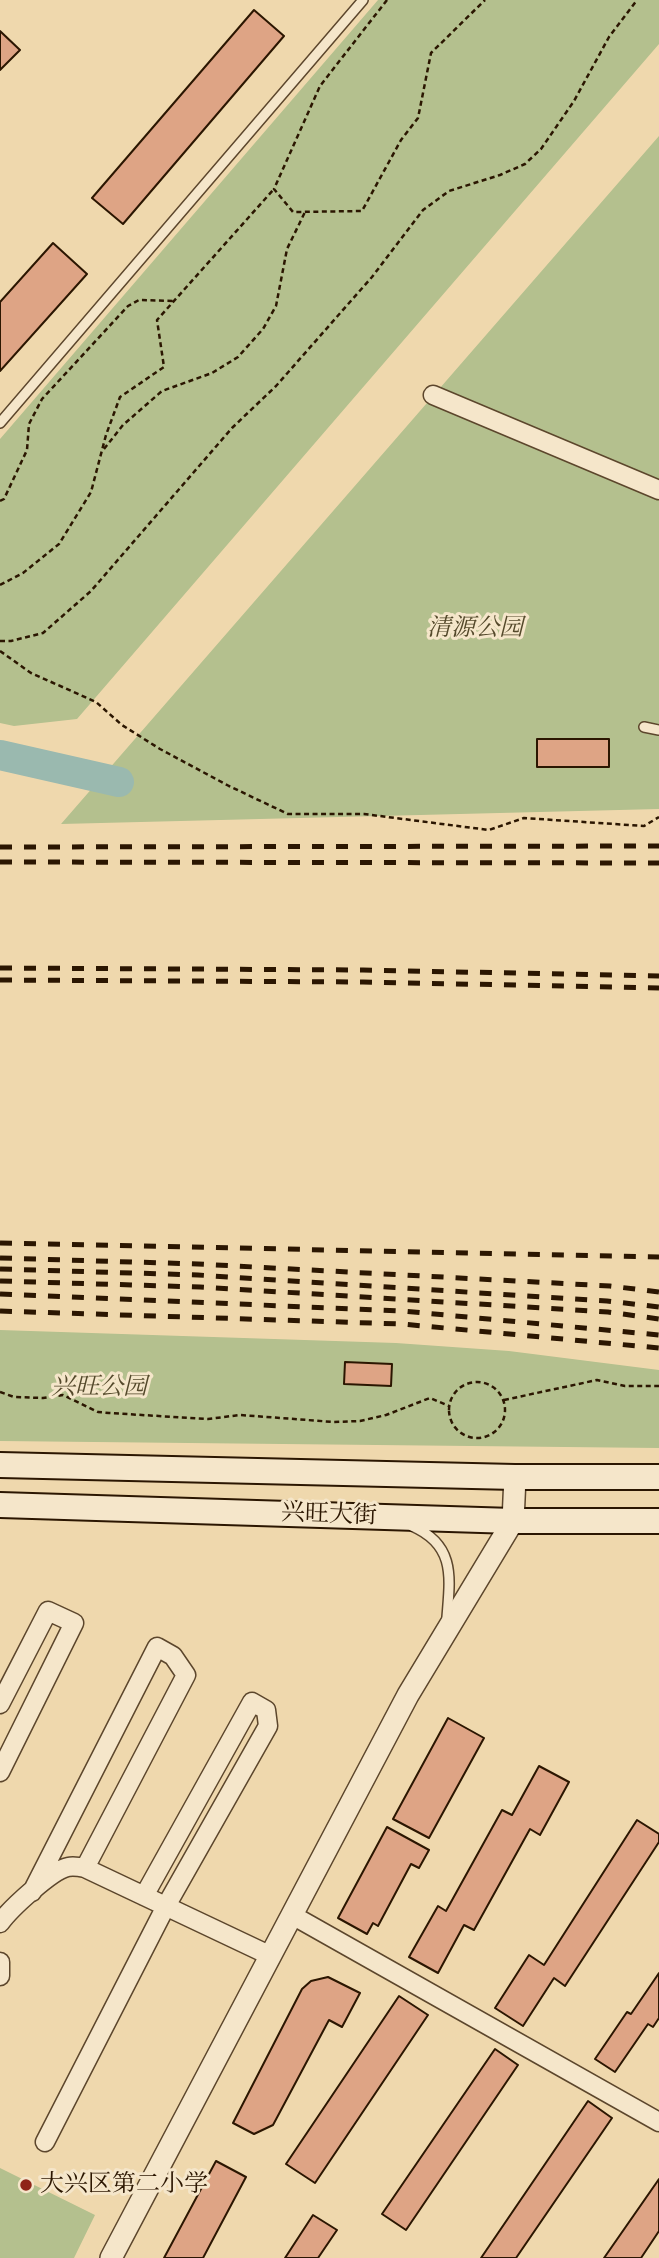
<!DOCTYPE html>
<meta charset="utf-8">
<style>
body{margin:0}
canvas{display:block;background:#efd8ad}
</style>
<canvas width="659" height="2258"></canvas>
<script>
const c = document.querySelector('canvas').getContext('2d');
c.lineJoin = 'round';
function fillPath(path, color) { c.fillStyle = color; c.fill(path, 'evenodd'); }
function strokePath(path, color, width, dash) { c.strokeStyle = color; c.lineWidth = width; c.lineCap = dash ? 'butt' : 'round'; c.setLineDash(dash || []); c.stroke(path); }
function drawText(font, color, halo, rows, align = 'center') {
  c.font = font + ' "Old Standard TT","Noto Serif SC",serif'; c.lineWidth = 6; c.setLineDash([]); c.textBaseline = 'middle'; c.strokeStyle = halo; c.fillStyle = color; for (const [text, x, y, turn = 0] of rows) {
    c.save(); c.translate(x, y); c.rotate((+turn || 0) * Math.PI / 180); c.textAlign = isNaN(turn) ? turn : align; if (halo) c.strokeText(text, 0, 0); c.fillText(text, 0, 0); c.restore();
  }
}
fillPath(new Path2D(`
 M378,0H659V44L77,719L14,726L0,723V439Z
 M659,136V809L61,824Z
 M0,1330L396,1343L509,1351L659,1370V1448L0,1441Z
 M0,2168L95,2215L74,2258H0Z`), '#b4c08e');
strokePath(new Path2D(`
 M0,755L119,782`), '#9ab9af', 30);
const building = new Path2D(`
 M254,10L284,36L123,224L92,198Z
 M0,31L20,50L0,70Z
 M53,243L87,274L0,371V302Z
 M537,739H609V767H537Z
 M345,1362L392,1364L391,1386L344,1384Z
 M448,1718L484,1738L429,1838L393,1819Z
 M539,1766L569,1782L540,1835L530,1829L474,1930L464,1925L438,1973L409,1957L438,1906L446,1911L502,1810L512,1815Z
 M637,1820L659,1834V1842L565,1986L554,1978L523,2026L495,2008L529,1955L544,1965Z
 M387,1827L429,1850L419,1868L411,1864L378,1926L373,1923L367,1934L338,1918Z
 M659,1973V2018L653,2027L648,2024L615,2072L595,2059L627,2012L631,2014Z
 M328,1977L360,1993L342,2027L329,2020L273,2125L254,2134L233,2123L302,1989L311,1981Z
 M399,1996L428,2015L315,2183L286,2164Z
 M495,2049L518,2065L406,2230L382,2214Z
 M588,2101L612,2118L516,2258H481Z
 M216,2161L246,2177L203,2258H164Z
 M659,2179V2231L641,2258H604Z
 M313,2215L337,2230L318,2258H285Z`);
fillPath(building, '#dea485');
strokePath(building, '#2b1601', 2);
const service = new Path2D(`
 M0,423L363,0
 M644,727L659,730
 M412,1526C456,1545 450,1578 447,1617`);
const minor = new Path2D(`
 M433,395L659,490
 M0,1704L48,1611L74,1623L0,1772
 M32,1892L157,1647L173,1656L186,1675L85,1868
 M292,1915L659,2122
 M0,1923C10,1909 52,1870 68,1867C73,1866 80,1867 85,1868L271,1956
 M0,1962V1976
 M45,2142L166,1906L268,1726L266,1710L252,1702L144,1896`);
const tertiary = new Path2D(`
 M111,2258L408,1695L513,1521L515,1477`);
const secondary = new Path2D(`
 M0,1465L515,1477H659
 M0,1505L513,1521H659`);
strokePath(service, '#5c462c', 12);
strokePath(minor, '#5c462c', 21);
strokePath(tertiary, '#5c462c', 24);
strokePath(secondary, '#2b1601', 28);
strokePath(new Path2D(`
 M387,0L320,86L274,189L293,212L362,211L401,140L418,118L431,53L485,0
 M104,449L123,425L162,391L212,373L238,357L263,329L276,306L287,249L305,212
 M0,501L4,499L27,450L29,424L42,399L128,306L139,300L174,301
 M0,585L23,573L59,544L91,492L106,435L120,397L164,367L157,320L274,189
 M0,641H11L43,633L91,591L232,428L276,386L372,277L423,210L449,191L500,175L525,164L541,149L574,101L609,37L637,0
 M0,651L31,673L96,702L122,725L160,749L229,786L288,814H364L489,830L524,818L644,826L659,817
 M449 1410a28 28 0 1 1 56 0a28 28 0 1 1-56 0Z
 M0,1392L14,1397L43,1398L63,1395L98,1412L109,1413L208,1419L240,1415L334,1422L360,1421L386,1415L430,1398L449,1406
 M504,1400L597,1380L625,1386H659`), '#2b1601', 2.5, [5, 3.5]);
strokePath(service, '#f5e6ca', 9);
strokePath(minor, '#f5e6ca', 18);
strokePath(tertiary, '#f5e6ca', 21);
strokePath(secondary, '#f5e6ca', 24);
strokePath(new Path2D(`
 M0,847L659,846
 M0,862L659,863
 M0,968L363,970L659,976
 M0,980L363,982L659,988
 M0,1243L659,1257
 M0,1258L198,1264L610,1286L659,1292
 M0,1269L198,1275L607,1301L659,1307
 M0,1281L200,1287L608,1312L659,1319
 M0,1294L403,1311L659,1335
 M0,1311L402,1324L659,1348`), '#2b1601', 5, [12, 12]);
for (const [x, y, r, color] of [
 [26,2185,7,"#8f2418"]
]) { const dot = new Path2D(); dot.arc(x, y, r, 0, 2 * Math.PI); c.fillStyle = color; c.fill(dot); strokePath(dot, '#f5e6ca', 2.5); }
drawText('italic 24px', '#54492b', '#f5e6ca', [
 ["清源公园",475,629],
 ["兴旺公园",99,1388]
]);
drawText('24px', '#2b1601', '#f5e6ca', [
 ["兴旺大街",329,1515,2]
]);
drawText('24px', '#2b1601', '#f5e6ca', [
 ["大兴区第二小学",40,2185]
], 'left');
</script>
